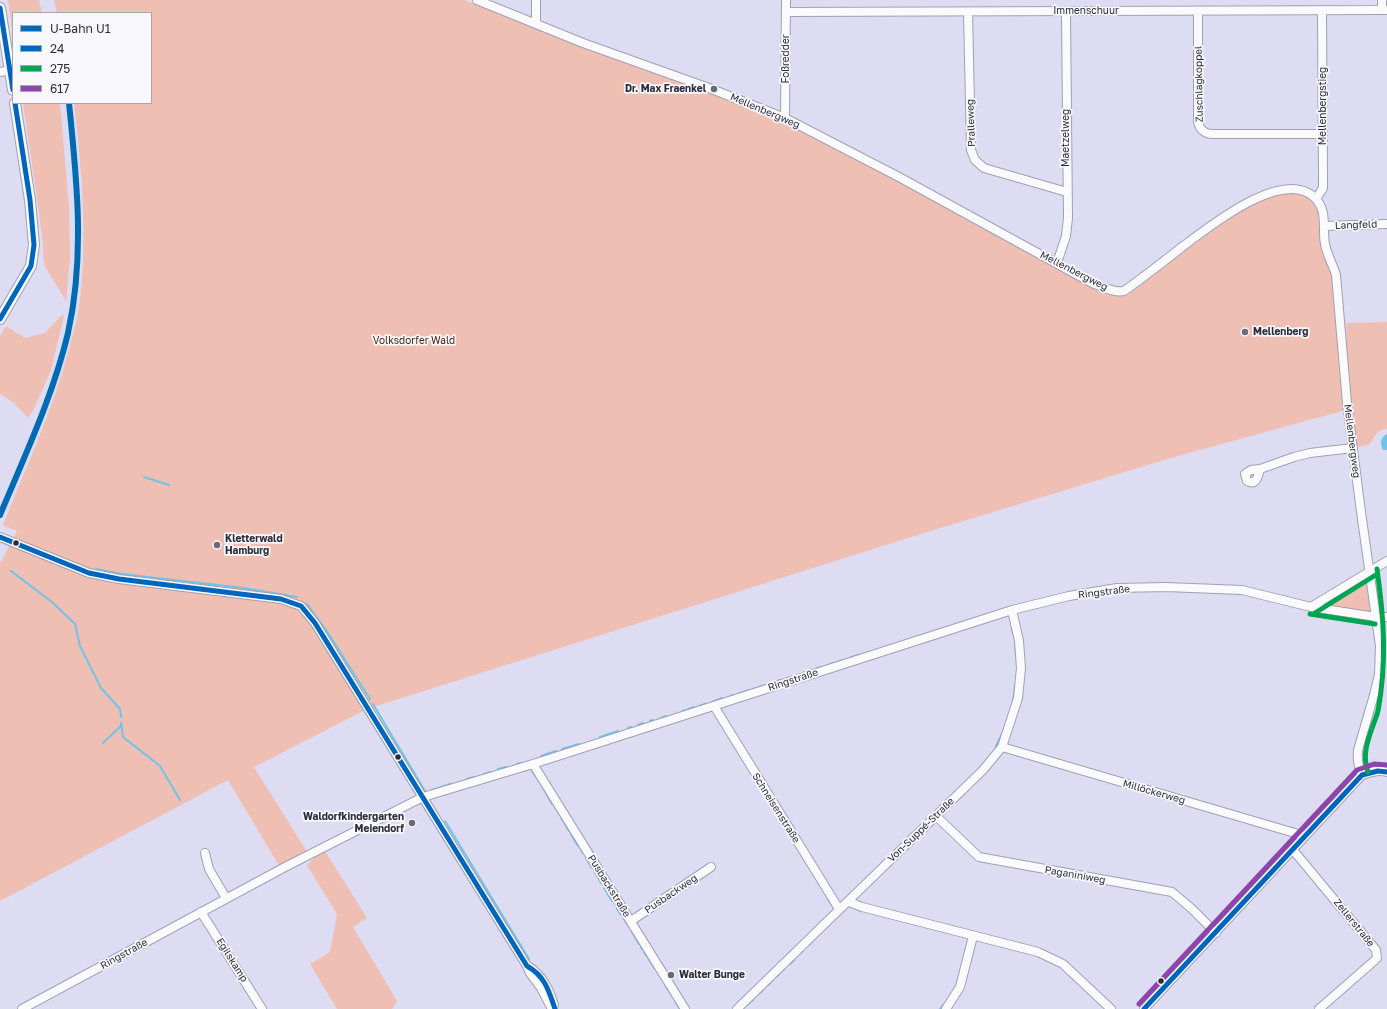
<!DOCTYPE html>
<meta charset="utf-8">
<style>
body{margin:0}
#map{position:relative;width:1387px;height:1009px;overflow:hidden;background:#dddcf3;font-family:"Golos Text",sans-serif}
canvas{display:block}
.legend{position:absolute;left:12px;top:12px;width:140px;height:92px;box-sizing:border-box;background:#f8f8fc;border:1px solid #a7a6af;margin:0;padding:5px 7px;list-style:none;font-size:12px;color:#2d2c3c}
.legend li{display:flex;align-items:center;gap:8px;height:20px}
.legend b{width:20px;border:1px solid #a7a6af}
</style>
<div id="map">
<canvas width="1387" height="1009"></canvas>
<ul class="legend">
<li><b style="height:5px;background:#006ab3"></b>U-Bahn U1</li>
<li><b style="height:5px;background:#0065bd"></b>24</li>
<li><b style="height:5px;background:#00a651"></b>275</li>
<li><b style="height:5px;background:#8e44ad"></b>617</li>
</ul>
</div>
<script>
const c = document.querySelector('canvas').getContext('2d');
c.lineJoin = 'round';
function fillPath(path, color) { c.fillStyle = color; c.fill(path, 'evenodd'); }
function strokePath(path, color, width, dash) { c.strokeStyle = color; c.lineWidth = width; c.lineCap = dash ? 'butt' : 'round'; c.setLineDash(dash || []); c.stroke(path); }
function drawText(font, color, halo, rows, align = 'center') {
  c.font = font + ' "Golos Text",sans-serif'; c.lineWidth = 3.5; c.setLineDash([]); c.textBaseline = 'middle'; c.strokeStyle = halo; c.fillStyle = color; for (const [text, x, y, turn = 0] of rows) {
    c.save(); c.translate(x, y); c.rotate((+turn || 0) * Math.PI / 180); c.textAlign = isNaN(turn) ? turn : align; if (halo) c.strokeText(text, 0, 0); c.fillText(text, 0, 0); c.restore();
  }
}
fillPath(new Path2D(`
 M8,0H39L42,13H13V35Z
 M54,0H464L787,121L1094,286C1106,292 1115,298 1128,295L1190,247L1239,212L1254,203L1280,195L1294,192L1303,194L1311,199L1319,212L1331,265L1341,350L1346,410L1174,457L911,537L367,709L254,767L309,855L281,869L228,780L0,901V562H1L17,531L3,525C26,467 53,410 69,349C72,336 77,322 79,308C88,240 82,171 74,103H151V13H57Z
 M23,103H60L69,207L70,257L66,301L44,265L43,244L38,205Z
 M62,315L64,316L51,370L33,411L28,418L14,403L0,394V336L6,326L25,338L45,333Z
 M1387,322V429C1377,429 1374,437 1369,445L1355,447L1350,412L1346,323Z
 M1366,576L1370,613L1322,606Z
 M323,848L367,918L353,927L397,1001L392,1009H337L310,964L330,952L337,914L307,865Z`), '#eebfb2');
fillPath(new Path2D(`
 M1387,434V450H1383C1380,444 1380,437 1387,434Z`), '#6ec4eb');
strokePath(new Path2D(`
 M144,477L169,485
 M96,569L122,574L244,588L297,597
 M11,571L52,602L75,624L80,646L101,688L120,709L121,717
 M307,604L328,633L370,699
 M1012,629L1014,636
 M1015,642L1016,657
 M851,657L858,655
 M837,662L843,660
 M829,665L833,663
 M817,668L822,667
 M1017,669V663
 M803,673L812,670
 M786,679L798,675
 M773,683L780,680
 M759,687L762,686
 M753,689L756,688
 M738,694L749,690
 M729,697L733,695
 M1013,701L1015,686
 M712,702L722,698
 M373,704L425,791
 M699,706L705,704
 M688,709L694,707
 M683,711L685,710
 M661,718L666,716
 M650,721L653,720
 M121,723L123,737L160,766L180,800
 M638,725L643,723
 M628,728L631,727
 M600,737L618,731
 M103,743L122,725
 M996,746L1003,732
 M562,749L579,744
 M541,756L556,751
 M517,764L521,763
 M498,769L506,767
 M532,771L537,778
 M484,774L490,772
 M467,779L475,777
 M541,784L552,804
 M433,790L450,784
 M556,808L559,814
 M562,819L569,831
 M445,821L529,959
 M571,834L578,846
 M581,850L583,853
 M586,858L592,868
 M595,872L601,883
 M604,888L612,901
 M828,899L833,907
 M617,909L621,915
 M624,919L630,928
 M632,932L639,944
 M810,944L814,939
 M641,947L642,949
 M644,952L655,969
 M797,956L803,951
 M790,964L794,960
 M658,973L662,979
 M777,976L783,970
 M665,985L672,996
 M768,985L773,980
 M757,995L763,990
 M675,1001L680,1009
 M746,1006L753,1000
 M940,1009L944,1004`), '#6ec4eb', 2);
const minor = new Path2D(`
 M477,0L583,43L709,88L785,118L899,177L1094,284C1104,287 1114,293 1124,291C1144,277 1163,262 1182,247C1208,228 1283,166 1315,198C1328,211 1322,228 1325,244C1327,255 1333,265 1336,275L1347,403L1361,512L1380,646L1379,675L1374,695L1358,750C1357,760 1358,766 1362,775
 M1382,10V0
 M1198,11V122C1200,130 1204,133 1211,134H1323
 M786,12L1387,10
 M968,12L971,150L975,160L984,168L1067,192
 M536,24V0
 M0,72L10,70
 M785,118L786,0
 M1316,199L1323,188V181L1322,10
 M1324,226L1387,224
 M1057,263L1066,236L1068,218L1066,12
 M1260,469C1258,477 1256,486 1247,481L1245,474L1251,470L1260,469L1294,457L1310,453L1353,448
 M0,537L89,573L119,579L281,599L301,606L315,623L527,966L530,973L541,988L552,1009
 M1311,607L1387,561
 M714,706L839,909
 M1002,747L1305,836
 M533,764L685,1009
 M936,816L979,857L1172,892L1192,909L1216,933
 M1293,850L1376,950L1377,958L1374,961L1319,1009
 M205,853L209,869L226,898
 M849,902L862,907L1038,952L1063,964L1111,1009
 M201,912L262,1009
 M631,921L711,867
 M528,966C543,976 549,989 554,1005
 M22,1009L285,867L423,797L533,764L1012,610L1069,596L1117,588L1166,587L1242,590L1311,607L1376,617H1387
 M737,1009L983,770L1002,747L1018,698L1021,668L1019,641L1012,610
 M946,1009L960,987L973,936
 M1144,1009L1362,775C1370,772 1379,769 1387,772`);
const major = new Path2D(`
 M0,8L13,90
 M0,319L31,266L34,245L30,200L15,103`);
strokePath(minor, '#a1a0b2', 10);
strokePath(major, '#a1a0b2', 12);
strokePath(minor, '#fafafd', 8);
strokePath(major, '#fafafd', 10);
strokePath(new Path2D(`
 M0,8L13,90
 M0,319L31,266L34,245L30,200L15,103
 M0,537L89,573L119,579L281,599L301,606L315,623L527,966C545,976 549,991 555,1009
 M1144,1009L1362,775L1378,771L1387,772`), '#0065bd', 5);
strokePath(new Path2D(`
 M1315,613L1374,576
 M1310,614L1375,624
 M1368,772C1360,751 1372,731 1378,711C1387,662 1384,618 1377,569`), '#00a651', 5);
strokePath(new Path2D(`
 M1139,1004L1357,770L1374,764L1387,765`), '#8e44ad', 5);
strokePath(new Path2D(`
 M0,515C25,455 53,396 68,333C85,257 77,180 69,103`), '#006ab3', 6);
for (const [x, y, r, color] of [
 [714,89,4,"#6b6a7c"],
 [1245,332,4,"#6b6a7c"],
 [16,543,3.5,"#2d2c3c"],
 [217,545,4,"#6b6a7c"],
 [398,757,3.5,"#2d2c3c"],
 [412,823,4,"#6b6a7c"],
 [671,975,4,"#6b6a7c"],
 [1161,981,3.5,"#2d2c3c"]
]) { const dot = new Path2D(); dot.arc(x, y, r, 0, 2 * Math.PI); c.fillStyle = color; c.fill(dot); strokePath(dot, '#f8f8fc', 1.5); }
drawText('10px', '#2d2c3c', '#f8f8fc', [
 ["Immenschuur",1086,11],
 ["Foßredder",786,59,-90],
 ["Zuschlagkoppel",1199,84,-91],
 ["Mellenbergstieg",1323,106,-90],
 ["Mellenbergweg",765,111,23],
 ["Pralleweg",971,123,-92],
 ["Maetzelweg",1066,138,-90],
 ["Langfeld",1356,225,-2],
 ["Mellenbergweg",1074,271,27],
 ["Mellenbergweg",1352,441,83],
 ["Ringstraße",1104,592,-7],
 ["Ringstraße",793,680,-18],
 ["Millöckerweg",1154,792,16],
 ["Schneisenstraße",776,808,58],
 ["Von-Suppé-Straße",921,830,-44],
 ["Paganiniweg",1075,875,10],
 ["Pusbackstraße",609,886,58],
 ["Pusbackweg",671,894,-34],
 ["Zellerstraße",1354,923,51],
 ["Ringstraße",124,954,-29],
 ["Egilskamp",232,960,58]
]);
drawText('bold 10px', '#2d2c3c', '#f8f8fc', [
 ["Dr. Max Fraenkel",706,89,"right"],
 ["Mellenberg",1253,332],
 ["Kletterwald",225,539],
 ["Hamburg",225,551],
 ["Waldorfkindergarten",404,817,"right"],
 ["Meiendorf",404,829,"right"],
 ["Walter Bunge",679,975]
], 'left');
drawText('10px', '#481e05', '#f8f8fc', [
 ["Volksdorfer Wald",414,341]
]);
</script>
